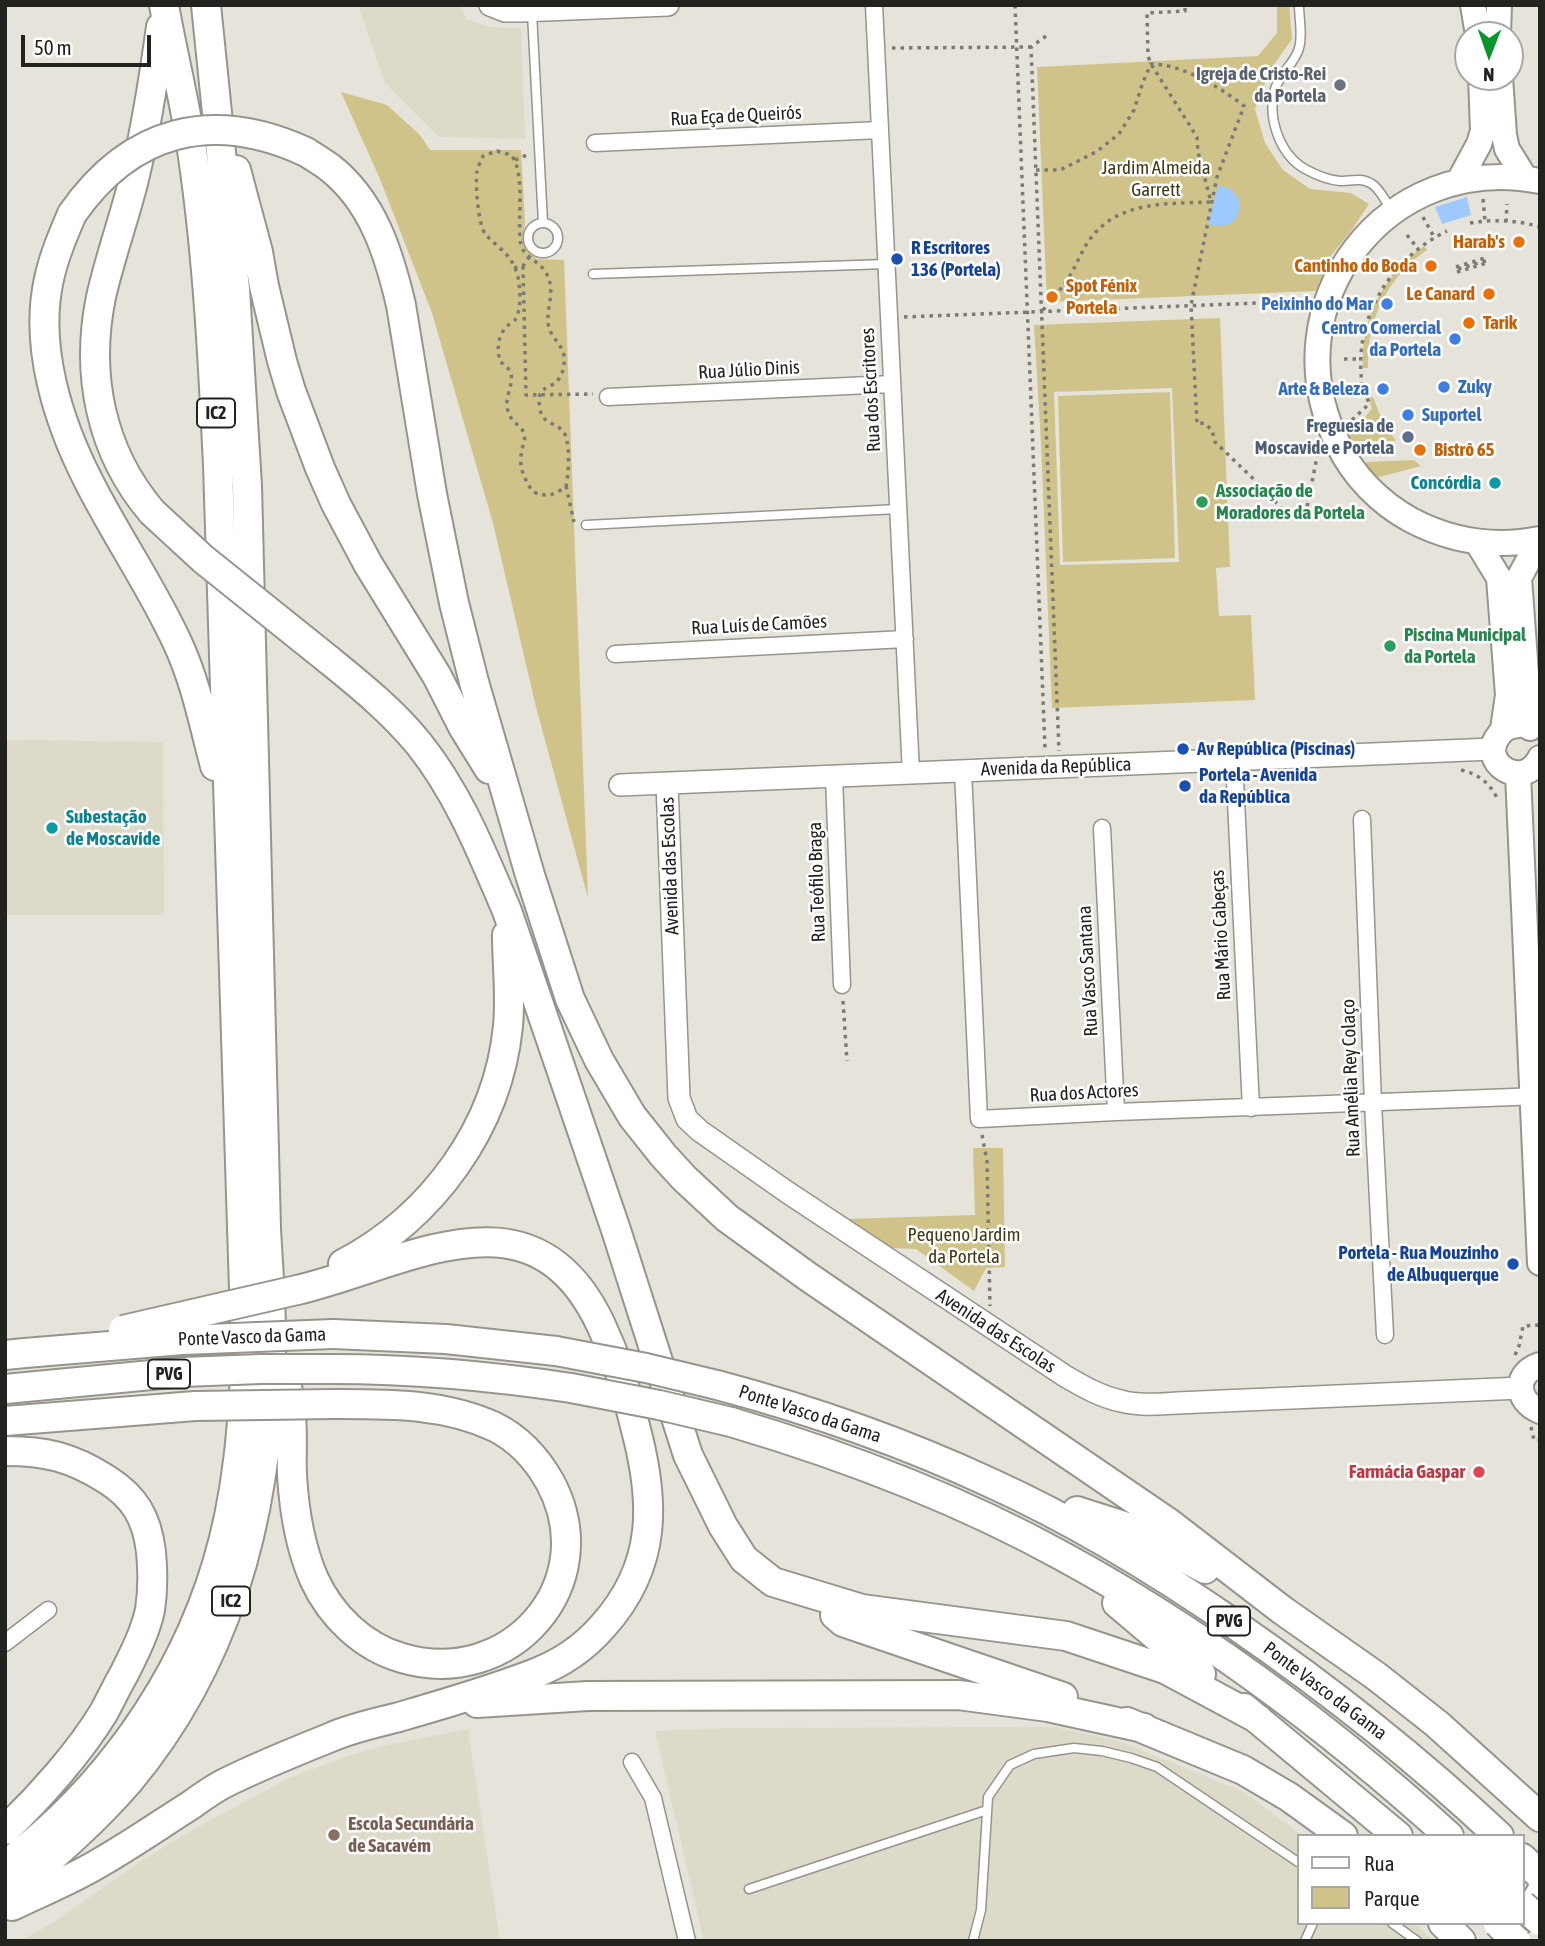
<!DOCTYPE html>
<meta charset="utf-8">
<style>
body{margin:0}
#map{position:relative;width:1545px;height:1946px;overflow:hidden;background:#e6e4da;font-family:"Asap Condensed",sans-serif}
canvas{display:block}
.frame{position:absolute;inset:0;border:7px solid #22221e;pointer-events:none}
.legend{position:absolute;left:1297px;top:1834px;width:228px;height:91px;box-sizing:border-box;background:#fff;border:2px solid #a7a7a5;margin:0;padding:9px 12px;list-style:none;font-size:21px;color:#22221e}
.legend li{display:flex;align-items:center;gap:14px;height:35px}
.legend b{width:35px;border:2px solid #a7a7a5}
.north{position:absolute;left:1454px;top:21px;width:70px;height:70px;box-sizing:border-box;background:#fff;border:2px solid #a7a7a5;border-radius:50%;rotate:181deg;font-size:19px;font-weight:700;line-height:28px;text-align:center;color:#22221e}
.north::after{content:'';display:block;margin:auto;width:24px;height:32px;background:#09972d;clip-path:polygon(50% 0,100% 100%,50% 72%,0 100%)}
.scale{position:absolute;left:21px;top:35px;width:130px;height:32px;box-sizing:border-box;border:4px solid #22221e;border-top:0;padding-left:9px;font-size:21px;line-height:24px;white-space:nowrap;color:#22221e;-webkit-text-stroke:5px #fff;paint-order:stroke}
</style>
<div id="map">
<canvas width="1545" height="1946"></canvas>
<div class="frame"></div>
<ul class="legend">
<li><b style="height:9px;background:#fff"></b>Rua</li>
<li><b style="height:19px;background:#cfc389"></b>Parque</li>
</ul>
<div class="north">N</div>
<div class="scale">50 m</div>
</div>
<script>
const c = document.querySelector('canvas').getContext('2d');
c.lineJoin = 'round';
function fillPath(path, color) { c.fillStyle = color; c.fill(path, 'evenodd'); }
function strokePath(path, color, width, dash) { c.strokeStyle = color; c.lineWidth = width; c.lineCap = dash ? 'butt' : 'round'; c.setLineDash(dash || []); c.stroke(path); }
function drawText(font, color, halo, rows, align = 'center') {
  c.font = font + ' "Asap Condensed",sans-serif'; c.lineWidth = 5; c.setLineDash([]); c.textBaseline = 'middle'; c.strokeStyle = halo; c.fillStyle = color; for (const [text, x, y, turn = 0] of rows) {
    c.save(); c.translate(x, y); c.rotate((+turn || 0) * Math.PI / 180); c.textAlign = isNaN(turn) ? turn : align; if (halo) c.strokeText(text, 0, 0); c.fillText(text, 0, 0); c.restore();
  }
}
fillPath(new Path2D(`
 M358,5H461L466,19L490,27L521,28L525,139L439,137L385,83Z
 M5,740L163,742L164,915H5Z
 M1054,1727L1119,1741L1244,1792L1303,1836H1298V1923H1415L1434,1941H704L655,1731L729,1728Z
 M468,1729L500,1941H20L54,1922L143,1860L194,1829L289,1778L348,1756L378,1747Z`), '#dddac9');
fillPath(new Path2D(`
 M1277,5H1289L1292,39L1270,70L1255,109L1265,143L1283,170L1310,189L1351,193L1369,204L1351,231L1330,257L1316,291L1047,302L1037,67L1258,56L1277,33Z
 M341,92L387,105L420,135L430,150H521L525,222L523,238L527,251L537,259L564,260L588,898L536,707L493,523L432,313L380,179Z
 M1424,246L1427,250C1388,276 1366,321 1368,368H1363C1360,319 1384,274 1424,246Z
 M1220,318L1230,567L1216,568L1219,616L1251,615L1255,700L1052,708L1041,443L1034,325ZM1172,388L1179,562L1060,565L1054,392Z
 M1170,392L1175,558L1063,562L1058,396Z
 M1373,397L1382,420L1396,441H1351L1349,435L1372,409L1369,398Z
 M1414,460L1421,466L1379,477L1373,474L1365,464L1367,462Z
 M973,1148H1003L1005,1267L986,1268L974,1291L916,1249L892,1248L847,1219L975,1215Z`), '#cfc389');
fillPath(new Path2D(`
 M1218,186C1238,187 1244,203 1236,219C1227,227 1219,227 1208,224Z
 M1467,197L1471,215L1442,224L1435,207Z`), '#9dc9ff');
const lane = new Path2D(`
 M1299,5C1299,19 1303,35 1299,48C1296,62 1280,73 1275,89C1267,117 1279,154 1305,169C1316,175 1328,180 1340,181C1351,181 1361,177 1372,184C1380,189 1385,201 1391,209
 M532,13L543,223
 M528 238a15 15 0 1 1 30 0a15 15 0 1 1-30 0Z
 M593,274L886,264
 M586,525L898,509
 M749,1889L987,1810
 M1392,1923L1417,1941
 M973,1941L981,1910L988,1797L1010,1765L1034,1754L1074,1748L1102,1751L1131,1758L1157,1767L1298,1862
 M1305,1941L1313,1923`);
const street = new Path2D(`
 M874,5L911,774
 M595,143L880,130
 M608,397L892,384
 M615,654L905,639
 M1234,760L1251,1108
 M963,771L979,1119L1116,1112L1540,1096
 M834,777L842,985
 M1362,819L1373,1103L1385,1335
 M1102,828L1116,1112
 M5,1643L48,1610
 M632,1762L653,1798L687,1941`);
const secondary = new Path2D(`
 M490,5L505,11H521L668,5
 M667,784L679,1098L687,1119L700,1131L787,1192L1065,1376C1082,1386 1101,1397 1121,1401C1139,1406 1159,1404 1177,1403L1521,1388
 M620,785L1493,749`);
const primary = new Path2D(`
 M1473,5L1478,35
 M1498,35L1499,5
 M1500,77L1504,135L1507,149L1525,178
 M1459,181L1479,144L1483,131L1481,77
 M1540,181C1387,150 1268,305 1338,444C1353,476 1380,503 1411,520C1451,541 1495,548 1540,539
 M1477,542L1499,578L1508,695L1503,729
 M1518,725C1509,726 1504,728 1499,735C1477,762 1523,792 1540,758
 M1530,728L1519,578L1540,539
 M1518,774L1540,1263
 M1540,1365C1514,1373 1515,1401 1540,1411
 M1522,1921L1540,1890`);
const highway = new Path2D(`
 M306,152C314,157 322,162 329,167C373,201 389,254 401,305L432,494L454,603L474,682L530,875L570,999L599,1060L632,1116L663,1155L684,1178L727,1218L807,1276L1169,1523L1282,1610L1376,1676L1437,1724L1540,1817
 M236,170L258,252L264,286L282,361L291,391L320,468L336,504L368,564L437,676L463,727L489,769
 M72,214C63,235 54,256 49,279C34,346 58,421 88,480C116,536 152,587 178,644C196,683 204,725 215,766
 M152,512C101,452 85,375 101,297C110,257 124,219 134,179C146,129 154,78 161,27
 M329,660C361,686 393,712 419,744C459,794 482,853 507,911L616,1230L688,1455L723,1526L744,1559L773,1582L862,1609L1066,1636L1165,1669L1258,1719
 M343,1264C432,1217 498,1128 508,1026C511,996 507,965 507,935
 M333,1334L446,1339L556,1351
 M5,1355L25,1353
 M333,1369C413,1369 491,1376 571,1388
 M286,1380C288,1392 290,1405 291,1417C293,1436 291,1456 292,1475C294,1509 300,1547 314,1579C331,1616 363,1647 402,1658C509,1690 605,1584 550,1482C537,1459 519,1439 495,1427C444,1403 388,1404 333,1404
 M717,1385C811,1410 903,1442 991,1483C1077,1522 1157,1571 1234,1624C1327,1688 1416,1758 1499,1836
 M5,1421L145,1410
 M731,1422C846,1456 959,1499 1064,1557C1203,1633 1331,1729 1449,1836
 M5,1451C46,1451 71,1457 106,1479C135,1497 147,1518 151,1552C153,1572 153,1590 150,1610C145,1633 134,1654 124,1674C117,1686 111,1699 104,1712C79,1753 40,1797 5,1830
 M1077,1511L1127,1527L1205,1569
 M1117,1603L1201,1674
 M835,1615L843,1622L1063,1697
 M477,1703L588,1696L958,1695L1048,1707L1144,1728
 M1244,1708L1398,1836
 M1127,1722L1243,1770L1289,1797L1343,1836
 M1522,1858L1540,1875
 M5,1865C105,1790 181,1683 217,1564C238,1495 243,1424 246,1353L218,465C213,363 208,259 193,157C186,106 173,56 164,5
 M5,1898C48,1861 92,1824 129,1781C231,1659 269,1507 271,1350C272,1310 268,1269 266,1228L247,486L235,289L206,5
 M12,1906C41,1892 73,1879 101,1862C132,1844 161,1824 191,1805C202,1797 213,1789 225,1783C259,1766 294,1752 329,1738C351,1728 376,1723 399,1717C444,1704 489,1691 533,1674C560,1664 584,1648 603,1626C658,1565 655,1500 635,1426C627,1391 616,1357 601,1325C533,1180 408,1264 297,1290
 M1443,1923L1461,1941`);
strokePath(lane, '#96948c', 11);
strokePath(street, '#96948c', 19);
strokePath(secondary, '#96948c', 24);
strokePath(primary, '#96948c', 28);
strokePath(highway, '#96948c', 32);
strokePath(new Path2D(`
 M1015,5L1045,748
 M1046,36L1031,47L1059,751
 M892,48L1031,47
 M497,151L511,155C525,171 518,218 520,238C521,258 536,258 545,271C558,291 544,310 549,328C552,338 563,346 564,356C565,364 563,375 557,381C547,391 536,385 540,409C542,423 553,422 562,430C571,438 569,474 566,486C554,496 547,497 533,492C524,479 518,466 522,450C523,444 526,439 524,433C521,425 511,423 508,411C502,392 524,375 500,362C497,349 497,337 507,326C508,325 514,322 515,320C522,309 520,288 518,277C512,254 500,250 486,235C478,226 475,184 477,171C478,166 481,161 483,156Z
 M515,160L529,154
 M1036,170H1060L1096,152L1119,134L1134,110L1143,82L1151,64C1182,64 1220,87 1244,106L1217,177L1191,305L1197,424L1204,423L1212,430L1215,442L1266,491L1286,514
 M1483,199L1485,221
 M1423,217L1434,237
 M1506,222L1507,204
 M1470,223C1493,219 1518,220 1540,227
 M1407,235L1418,249
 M523,266L526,395L593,394
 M1456,267L1485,258
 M514,268L523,266L534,250
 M1458,269L1486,261
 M1457,272L1487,263
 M1043,310C1051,300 1060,291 1067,280C1075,269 1080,254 1088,242C1116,200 1167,204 1211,202L1198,152L1197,137L1151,64L1148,56L1147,13L1185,11V5
 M904,317L1309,301
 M1344,359H1362
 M1341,388L1363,384
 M1352,420L1369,404C1367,396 1364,390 1362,383C1353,318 1391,258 1447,231
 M566,486L574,522
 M1304,514L1306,512L1318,452
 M1461,770C1478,774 1489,782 1497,798
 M843,1001L847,1061
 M982,1135L987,1161L990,1306
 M1515,1355L1519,1346L1523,1326L1540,1325
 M1531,1427L1534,1440H1540`), '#7b7a73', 3.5, [3.5, 5]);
strokePath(lane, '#fff', 8);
strokePath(street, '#fff', 16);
strokePath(secondary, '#fff', 21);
strokePath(primary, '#fff', 24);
strokePath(highway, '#fff', 28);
const highwayBridge = new Path2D(`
 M72,214C131,129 213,109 306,152
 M152,512L203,559L329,660
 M123,1330L297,1290
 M556,1351L646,1368L717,1385
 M25,1353L182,1340L333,1334
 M571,1388L659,1405L731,1422
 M5,1389L183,1372L261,1369H333
 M145,1410L195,1406L333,1404
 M1522,1905L1540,1921
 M1498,1923L1516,1941`);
strokePath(highwayBridge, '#96948c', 32, []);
strokePath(highwayBridge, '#fff', 28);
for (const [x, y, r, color] of [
 [1340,85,7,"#6b7280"],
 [1519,242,7,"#e8710a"],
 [897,259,7,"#1a4fb4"],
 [1431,266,7,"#e8710a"],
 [1489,294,7,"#e8710a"],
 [1052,297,7,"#e8710a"],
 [1387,304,7,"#3f7fe0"],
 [1469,323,7,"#e8710a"],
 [1455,339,7,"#3f7fe0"],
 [1444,387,7,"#3f7fe0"],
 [1383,389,7,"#3f7fe0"],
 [1408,415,7,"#3f7fe0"],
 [1408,437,7,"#5c6f8a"],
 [1420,450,7,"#e8710a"],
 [1495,483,7,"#0f9aa8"],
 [1202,502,7,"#2e9e5b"],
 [1390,646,7,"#2e9e5b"],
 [1183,749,7,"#1a4fb4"],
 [1185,786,7,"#1a4fb4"],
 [52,828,7,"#0f9aa8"],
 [1513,1264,7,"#1a4fb4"],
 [1479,1472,7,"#e0444e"],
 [334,1835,7,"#8d6e63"]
]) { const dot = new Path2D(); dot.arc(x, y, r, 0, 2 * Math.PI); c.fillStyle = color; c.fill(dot); strokePath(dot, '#fff', 2.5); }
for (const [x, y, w] of [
 [216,413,38],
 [169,1374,42],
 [231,1601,38],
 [1229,1621,42]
]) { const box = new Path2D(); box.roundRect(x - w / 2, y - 14.5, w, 29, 5); c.fillStyle = '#fff'; c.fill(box); strokePath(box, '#22221e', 2); }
drawText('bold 18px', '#22221e', null, [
 ["IC2",216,413],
 ["PVG",169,1374],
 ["IC2",231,1601],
 ["PVG",1229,1621]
]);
drawText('bold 19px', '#5b616d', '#fff', [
 ["Igreja de Cristo-Rei",1326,74],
 ["da Portela",1326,96]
], 'right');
drawText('19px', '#22221e', '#fff', [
 ["Rua Eça de Queirós",736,116,-3],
 ["Rua Júlio Dinis",749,370,-3],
 ["Rua dos Escritores",871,390,-93],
 ["Rua Luís de Camões",759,625,-3],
 ["Avenida da República",1056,767,-2],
 ["Avenida das Escolas",670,866,-92],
 ["Rua Teófilo Braga",817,882,-92],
 ["Rua Mário Cabeças",1221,935,-93],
 ["Rua Vasco Santana",1088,971,-93],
 ["Rua Amélia Rey Colaço",1351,1078,-92],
 ["Rua dos Actores",1084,1093,-3],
 ["Avenida das Escolas",996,1331,33],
 ["Ponte Vasco da Gama",252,1337,-2],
 ["Ponte Vasco da Gama",810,1414,18],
 ["Ponte Vasco da Gama",1325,1691,37]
]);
drawText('19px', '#433b15', '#fff', [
 ["Jardim Almeida",1156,168],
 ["Garrett",1156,190],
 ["Pequeno Jardim",964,1235],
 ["da Portela",964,1257]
]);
drawText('bold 19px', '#c56008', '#fff', [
 ["Harab's",1505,242],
 ["Cantinho do Boda",1417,266],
 ["Spot Fénix",1066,286,"left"],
 ["Portela",1066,308,"left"],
 ["Le Canard",1475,294],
 ["Tarik",1483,323,"left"],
 ["Bistrô 65",1434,450,"left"]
], 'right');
drawText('bold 19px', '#164399', '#fff', [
 ["R Escritores",911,248],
 ["136 (Portela)",911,270],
 ["Av República (Piscinas)",1197,749],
 ["Portela - Avenida",1199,775],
 ["da República",1199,797],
 ["Portela - Rua Mouzinho",1499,1253,"right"],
 ["de Albuquerque",1499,1275,"right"]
], 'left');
drawText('bold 19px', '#366cbe', '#fff', [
 ["Peixinho do Mar",1373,304],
 ["Centro Comercial",1441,328],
 ["da Portela",1441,350],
 ["Zuky",1458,387,"left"],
 ["Arte & Beleza",1369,389],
 ["Suportel",1422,415,"left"]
], 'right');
drawText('bold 19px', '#4e5e75', '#fff', [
 ["Freguesia de",1394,426],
 ["Moscavide e Portela",1394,448]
], 'right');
drawText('bold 19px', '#0d838f', '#fff', [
 ["Concórdia",1481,483],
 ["Subestação",66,817,"left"],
 ["de Moscavide",66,839,"left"]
], 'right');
drawText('bold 19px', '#27864d', '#fff', [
 ["Associação de",1216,491],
 ["Moradores da Portela",1216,513],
 ["Piscina Municipal",1404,635],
 ["da Portela",1404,657]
], 'left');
drawText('bold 19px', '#be3a42', '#fff', [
 ["Farmácia Gaspar",1465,1472]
], 'right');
drawText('bold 19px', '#785e54', '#fff', [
 ["Escola Secundária",348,1824],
 ["de Sacavém",348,1846]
], 'left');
</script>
